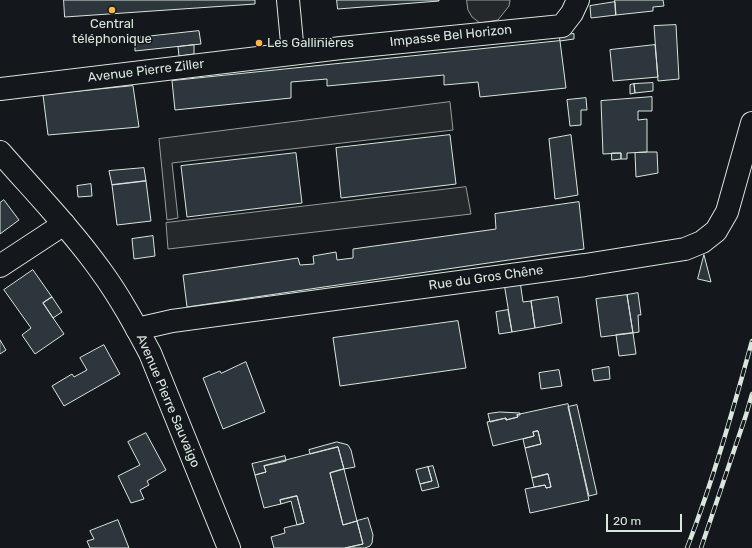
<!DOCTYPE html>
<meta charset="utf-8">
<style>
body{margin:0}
#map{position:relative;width:752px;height:548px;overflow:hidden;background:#14181c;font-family:Rubik,sans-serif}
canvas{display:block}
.scale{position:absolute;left:606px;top:514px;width:76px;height:18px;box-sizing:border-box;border:2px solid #d8e6dc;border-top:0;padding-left:5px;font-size:12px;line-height:14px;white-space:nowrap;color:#d8e6dc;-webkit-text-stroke:3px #14181c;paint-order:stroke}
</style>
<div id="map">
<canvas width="752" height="548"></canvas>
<div class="scale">20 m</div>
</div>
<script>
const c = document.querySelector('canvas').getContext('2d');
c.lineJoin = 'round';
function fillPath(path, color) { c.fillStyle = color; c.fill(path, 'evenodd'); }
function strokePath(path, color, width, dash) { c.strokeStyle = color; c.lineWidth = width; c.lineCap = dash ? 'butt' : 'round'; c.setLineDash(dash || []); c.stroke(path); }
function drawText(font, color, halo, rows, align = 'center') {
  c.font = font + ' Rubik,sans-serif'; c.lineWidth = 3; c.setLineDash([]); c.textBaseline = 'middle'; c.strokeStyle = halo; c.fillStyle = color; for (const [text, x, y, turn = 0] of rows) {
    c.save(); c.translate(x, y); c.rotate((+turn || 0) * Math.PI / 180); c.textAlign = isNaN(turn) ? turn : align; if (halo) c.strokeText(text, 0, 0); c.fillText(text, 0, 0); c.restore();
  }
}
const parking = new Path2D(`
 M467,0H510L509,6L498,20L480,23L472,17L468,10Z
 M450,102L453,130L172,163L178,218L167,220L159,139Z
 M466,187L471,214L168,249L166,223Z`);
fillPath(parking, '#24282b');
strokePath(parking, '#939e99', 1);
const building = new Path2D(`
 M64,0H255V4L65,17Z
 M337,0H439V1L338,9Z
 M615,0H663L664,6L653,7V11L616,15Z
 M615,2L616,15L591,18L590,6Z
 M676,25L679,79L658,81L654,26Z
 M199,31L201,44L135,51V38Z
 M574,34V39L560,41L559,35Z
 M560,41L566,88L480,97L478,82L444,85V75L327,86V79L291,82V98L175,110L172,81Z
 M194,45V54L179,56L178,47Z
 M655,45L658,77L613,81L610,50Z
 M653,83V91L635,93L634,84Z
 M634,84L635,93L630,94V85Z
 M133,86L139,127L48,135L43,95Z
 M652,97V111H638V120L647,119V152L627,153V159H621V153L603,154L601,101Z
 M586,98L587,110H581V125L570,126L567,100Z
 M450,135L456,184L341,198L336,148Z
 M571,135L578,195L555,199L549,139Z
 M647,152H657L658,173L636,177L635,153Z
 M296,153L302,203L187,217L181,166Z
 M612,153H621V159L612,160Z
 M144,168L146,181L112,185L109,171Z
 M146,181L151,221L117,225L112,185Z
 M91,184L92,196L78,197L77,186Z
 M4,200L19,220L0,234V203Z
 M579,202L584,249L187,307L183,275L298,258L300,265L314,264L313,256L336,252L337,260L353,258V249L496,229L495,214Z
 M153,236L155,256L134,259L132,239Z
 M704,255L711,282L698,279Z
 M33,270L52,297L43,303L64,334L35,354L22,335L31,328L4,290Z
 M520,281L523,302L531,301L535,328L512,332L504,283Z
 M638,293L641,315H638L639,332L633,333L627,295Z
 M627,295L633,333L601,337L596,299Z
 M52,297L62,312L53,318L43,303Z
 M558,297L562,323L535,328L531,301Z
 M508,310L512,332L499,334L496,312Z
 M458,321L466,368L340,386L333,338Z
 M633,333L636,354L619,356L616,335Z
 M0,340L6,350L0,354Z
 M104,345L120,374L64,406L52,386L72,374L74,377L87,370L80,358Z
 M246,362L265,412L223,429L203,378L220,371L221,373Z
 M609,367L610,379L594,381L592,370Z
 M559,370L562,386L541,389L539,373Z
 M568,404L589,500L530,513L525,489L545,485L546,488L551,487L548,474L532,478L525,448L541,444L538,431L533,432L534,436L493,446L487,422L506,418V420L518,417L517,415Z
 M577,405L597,494L589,496L568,407Z
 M500,412L520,413V415H517L518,417L506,420V418L490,422L488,414Z
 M538,431L541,444L525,448L523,439L534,436L533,432Z
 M146,433L166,470L147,481L149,485L140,490L144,499L131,503L118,476L140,465L128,442Z
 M337,442L345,444L348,445L351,450L355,467L344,469L338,447L310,454L309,450Z
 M338,447L344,469L330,473L343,525L357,521L363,544L345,548H274L271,537L285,533L284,528L304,523L297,496L280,500L281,504L264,508L255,475L266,472L264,466Z
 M285,456L286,461L264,466L266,472L255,475L252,464Z
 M433,466L439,487L422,491L420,484L432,481L428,467Z
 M428,467L432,481L420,484L416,470Z
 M344,469L357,521L343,525L330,473Z
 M548,474L551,487L546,488L545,485L534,487L532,478Z
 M297,496L304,523L297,525L291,501L281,504L280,500Z
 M368,518L373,535L372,543L370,546L365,548H345L363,544L357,521Z
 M118,520L129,548H90L87,541L94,539L90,531Z`);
fillPath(building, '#2c363c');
strokePath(building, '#d8e6dc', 1);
const minor = new Path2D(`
 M288,0L293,53
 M0,89L341,48L562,26L572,13L578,0
 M0,266L64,224
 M137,329L172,321L585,265L685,249L702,242L716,231L727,212L752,123`);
const major = new Path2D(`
 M0,152C34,191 71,229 101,271C120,297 135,325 150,353L229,548`);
strokePath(minor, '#d8e6dc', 24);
strokePath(major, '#d8e6dc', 24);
strokePath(minor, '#14181c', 22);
strokePath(major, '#14181c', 22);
const rail = new Path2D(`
 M687,548C713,481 733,410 752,341
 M701,548L746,415L752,394`);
strokePath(rail, '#d8e6dc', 4.5);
strokePath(rail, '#14181c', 3, [9]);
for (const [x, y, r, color] of [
 [112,10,4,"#ffb74d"],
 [259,43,4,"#ffb74d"]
]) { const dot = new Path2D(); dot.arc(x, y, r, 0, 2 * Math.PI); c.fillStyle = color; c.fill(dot); strokePath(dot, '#14181c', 1.5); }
drawText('13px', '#d8e6dc', '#14181c', [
 ["Central",112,24],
 ["téléphonique",112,39],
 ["Les Gallinières",267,43,"left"]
]);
drawText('13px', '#d8e6dc', '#14181c', [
 ["Impasse Bel Horizon",451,36,-6],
 ["Avenue Pierre Ziller",146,71,-7],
 ["Rue du Gros Chêne",486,278,-8],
 ["Avenue Pierre Sauvaigo",168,401,67]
]);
</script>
